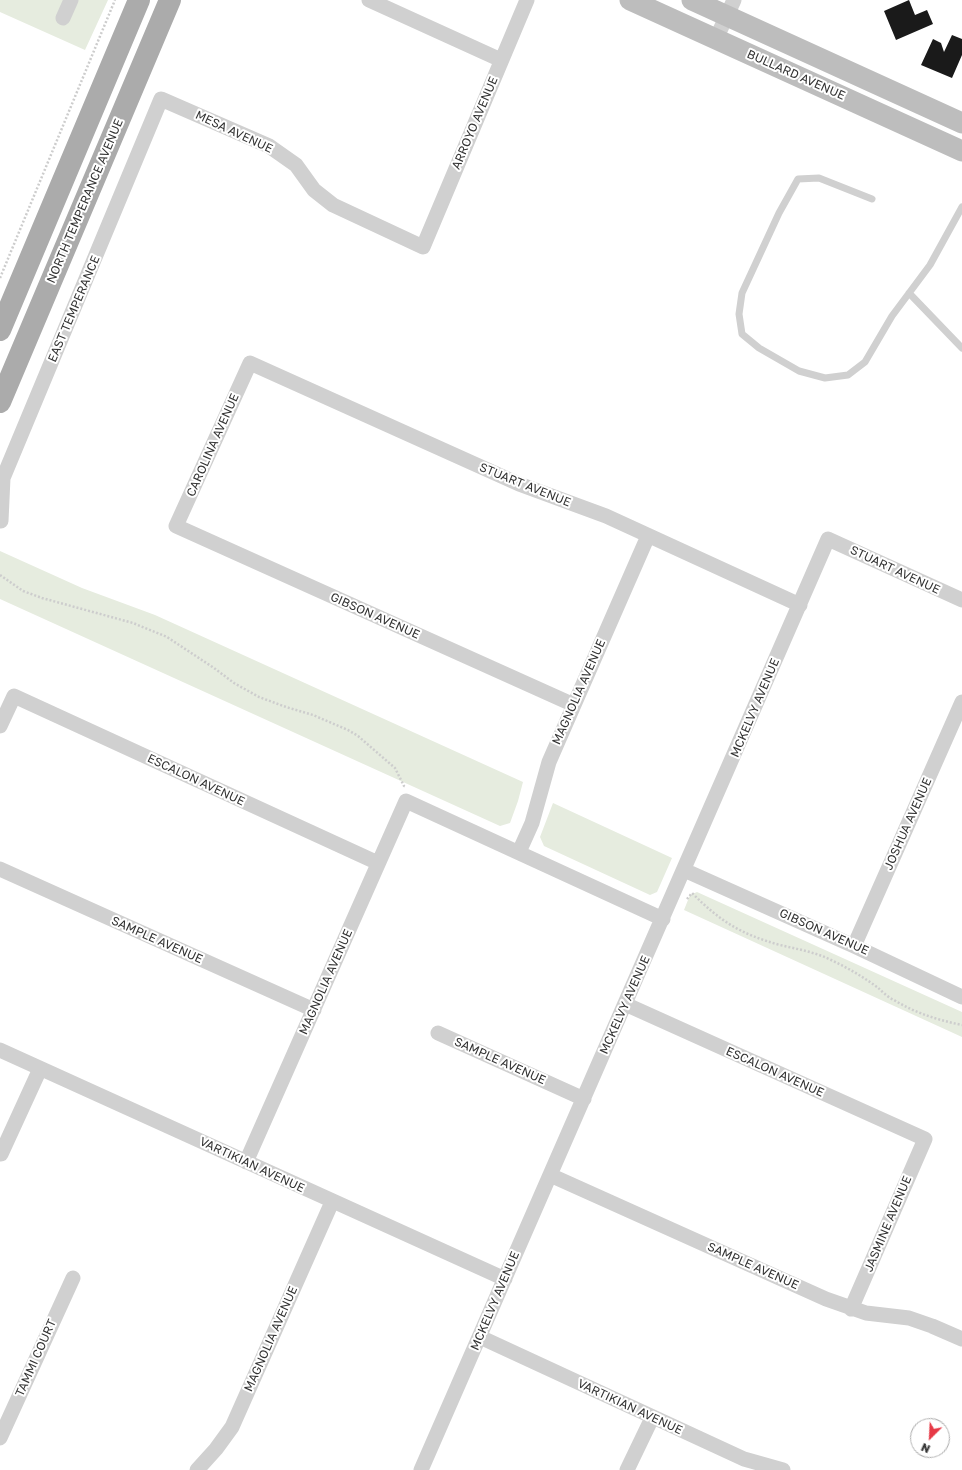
<!DOCTYPE html>
<style>
body{margin:0}
#map{position:relative;width:962px;height:1470px;overflow:hidden;background:#fff;font-family:"Golos Text",sans-serif}
canvas{display:block}
.north{position:absolute;left:910px;top:1418px;width:40px;height:40px;box-sizing:border-box;background:#fff;border:1px solid #adadad;border-radius:50%;rotate:204deg;font-size:11px;font-weight:700;line-height:16px;text-align:center;color:#333}
.north::after{content:'';display:block;margin:auto;width:14px;height:18px;background:#e63946;clip-path:polygon(50% 0,100% 100%,50% 72%,0 100%)}
</style>
<div id="map">
<canvas width="962" height="1470"></canvas>
<div class="north">N</div>
</div>
<script>
const c = document.querySelector('canvas').getContext('2d');
c.lineJoin = 'round';
function fillPath(path, color) { c.fillStyle = color; c.fill(path, 'evenodd'); }
function strokePath(path, color, width, dash) { c.strokeStyle = color; c.lineWidth = width; c.lineCap = dash ? 'butt' : 'round'; c.setLineDash(dash || []); c.stroke(path); }
function drawText(font, color, halo, rows, align = 'center') {
  c.font = font + ' "Golos Text",sans-serif'; c.lineWidth = 4; c.setLineDash([]); c.textBaseline = 'middle'; c.strokeStyle = halo; c.fillStyle = color; for (const [text, x, y, turn = 0] of rows) {
    c.save(); c.translate(x, y); c.rotate((+turn || 0) * Math.PI / 180); c.textAlign = isNaN(turn) ? turn : align; if (halo) c.strokeText(text, 0, 0); c.fillText(text, 0, 0); c.restore();
  }
}
fillPath(new Path2D(`
 M0,0H108L85,50L0,12Z
 M0,551L82,588L155,615L523,782L518,801L510,823L500,826L0,599Z
 M553,803L672,858L657,892L650,895L544,846L540,837Z
 M697,892L962,1012V1037L684,910L690,895Z`), '#e6ecdf');
fillPath(new Path2D(`
 M909,0L915,15L927,10L933,24L896,40L884,11Z
 M952,35L962,39V55L952,78L921,65L933,39L941,43L944,52Z`), '#1a1a1a');
strokePath(new Path2D(`
 M0,278L115,0
 M0,575L23,591L42,598L133,623L167,637L214,668L234,683L259,697L286,707L313,715L348,730L358,736L395,768L404,786L406,787
 M687,899L692,893C720,921 740,934 780,945C797,949 814,952 829,959C846,967 862,976 877,987C882,991 887,997 894,1000C915,1013 938,1020 962,1025`), '#cdcdcd', 2.5, [2, 2]);
strokePath(new Path2D(`
 M872,199L819,178L798,179L779,213L742,293L739,314L742,334L759,348L799,371L825,378L848,375L865,362L892,316L930,265L962,207
 M909,293L962,348`), '#d0d0d0', 7);
strokePath(new Path2D(`
 M369,0L501,60
 M63,18L71,0
 M716,39L734,0
 M1,521L3,478L161,99L269,146L296,165L314,190L333,205L423,247L527,0
 M574,705L176,526L250,363L519,484L606,516L800,605
 M0,726L14,696L378,863
 M519,852L532,823L549,762L648,536
 M0,869L314,1010
 M684,870L854,946L962,997
 M854,946L962,702
 M625,1004L925,1139L851,1309
 M438,1033L584,1099
 M0,1050L505,1279
 M1,1154L40,1069
 M246,1162L406,801L663,919
 M550,1175L826,1299L866,1313L909,1318L932,1326L962,1339
 M480,1337L744,1459L783,1470
 M0,1438L73,1278
 M197,1470L216,1449L232,1427L332,1202
 M421,1470L828,539L962,600
 M627,1470L652,1418`), '#d0d0d0', 15);
strokePath(new Path2D(`
 M630,0L962,151
 M692,0L962,123`), '#bdbdbd', 21);
strokePath(new Path2D(`
 M0,330L139,0
 M0,402L170,0`), '#ababab', 22);
drawText('12px', '#333', '#fff', [
 ["BULLARD AVENUE",796,75,24],
 ["ARROYO AVENUE",475,123,-67],
 ["MESA AVENUE",234,132,25],
 ["NORTH TEMPERANCE AVENUE",85,201,-67],
 ["EAST TEMPERANCE",74,309,-67],
 ["CAROLINA AVENUE",213,445,-66],
 ["STUART AVENUE",525,485,22],
 ["STUART AVENUE",895,570,25],
 ["GIBSON AVENUE",375,616,24],
 ["MAGNOLIA AVENUE",579,692,-66],
 ["MCKELVY AVENUE",755,708,-67],
 ["ESCALON AVENUE",196,780,25],
 ["JOSHUA AVENUE",908,824,-66],
 ["GIBSON AVENUE",824,932,24],
 ["SAMPLE AVENUE",157,940,24],
 ["MAGNOLIA AVENUE",326,982,-66],
 ["MCKELVY AVENUE",625,1005,-66],
 ["SAMPLE AVENUE",500,1061,24],
 ["ESCALON AVENUE",775,1072,24],
 ["VARTIKIAN AVENUE",252,1165,25],
 ["JASMINE AVENUE",888,1224,-67],
 ["SAMPLE AVENUE",753,1266,24],
 ["MCKELVY AVENUE",495,1301,-67],
 ["MAGNOLIA AVENUE",271,1339,-66],
 ["TAMMI COURT",36,1358,-66],
 ["VARTIKIAN AVENUE",630,1407,25]
]);
</script>
